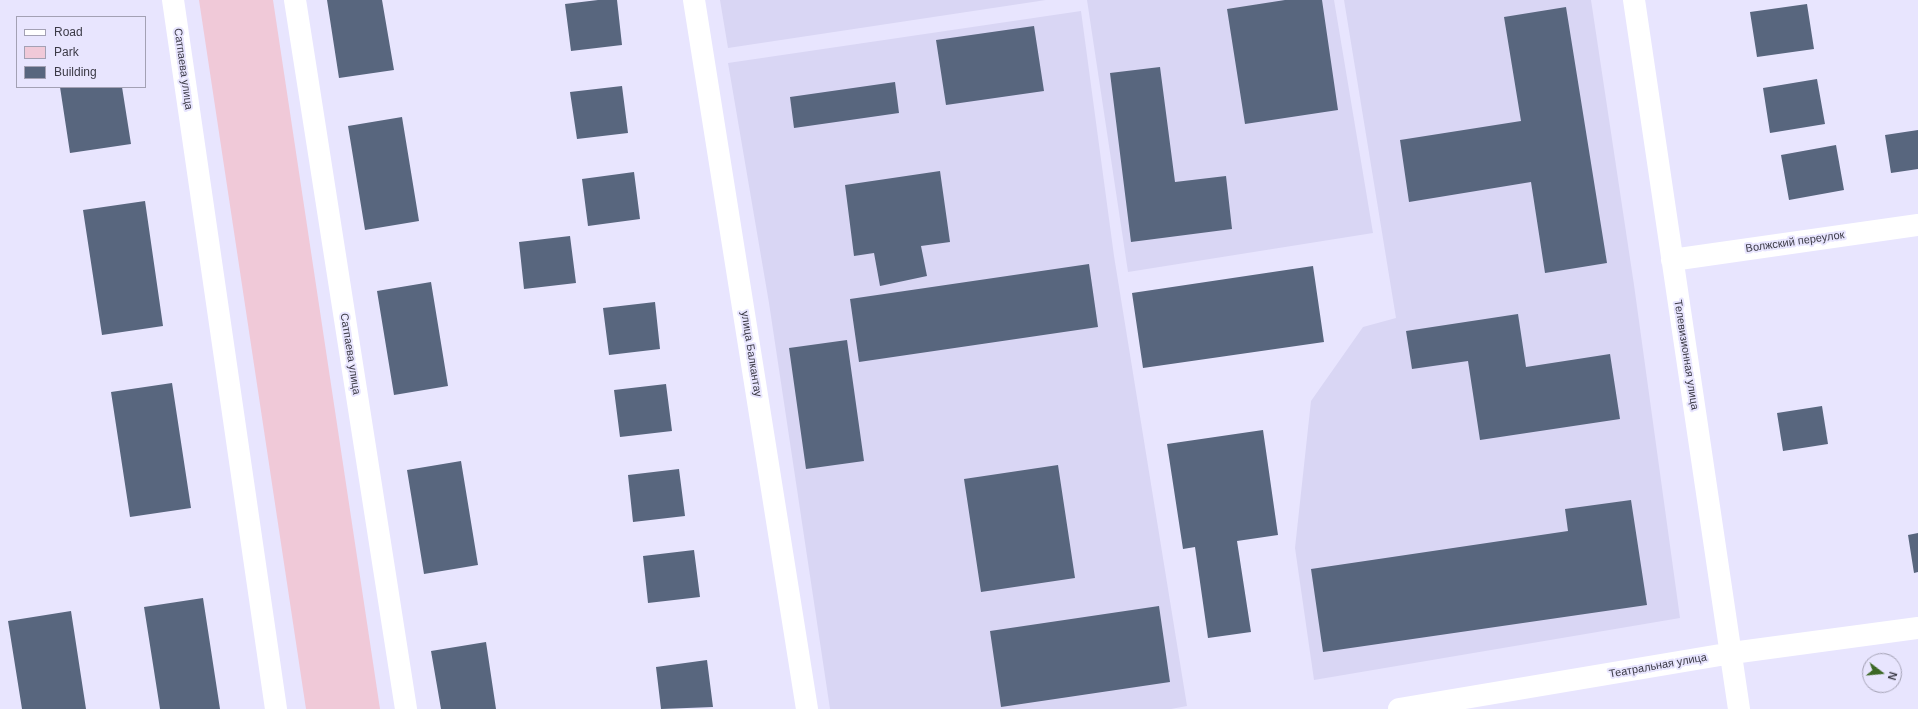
<!DOCTYPE html>
<meta charset="utf-8">
<style>
body{margin:0}
#map{position:relative;width:1918px;height:709px;overflow:hidden;background:#e8e5fe;font-family:Helvetica,sans-serif}
canvas{display:block}
.legend{position:absolute;left:16px;top:16px;width:130px;height:72px;box-sizing:border-box;background:#e8e5fe;border:1px solid #a3a1b4;margin:0;padding:5px 7px;list-style:none;font-size:12px;color:#3b3a46}
.legend li{display:flex;align-items:center;gap:8px;height:20px}
.legend b{width:20px;border:1px solid #a3a1b4}
.north{position:absolute;left:1862px;top:653px;width:40px;height:40px;box-sizing:border-box;background:#e8e5fe;border:1px solid #a3a1b4;border-radius:50%;rotate:106deg;font-size:11px;font-weight:700;line-height:16px;text-align:center;color:#3b3a46}
.north::after{content:'';display:block;margin:auto;width:14px;height:18px;background:#3c6825;clip-path:polygon(50% 0,100% 100%,50% 72%,0 100%)}
</style>
<div id="map">
<canvas width="1918" height="709"></canvas>
<ul class="legend">
<li><b style="height:5px;background:#fff"></b>Road</li>
<li><b style="height:11px;background:#f0c9d8"></b>Park</li>
<li><b style="height:11px;background:#58667e"></b>Building</li>
</ul>
<div class="north">N</div>
</div>
<script>
const c = document.querySelector('canvas').getContext('2d');
c.lineJoin = 'round';
function fillPath(path, color) { c.fillStyle = color; c.fill(path, 'evenodd'); }
function strokePath(path, color, width, dash) { c.strokeStyle = color; c.lineWidth = width; c.lineCap = dash ? 'butt' : 'round'; c.setLineDash(dash || []); c.stroke(path); }
function drawText(font, color, halo, rows, align = 'center') {
  c.font = font + ' Helvetica,sans-serif'; c.lineWidth = 4; c.setLineDash([]); c.textBaseline = 'middle'; c.strokeStyle = halo; c.fillStyle = color; for (const [text, x, y, turn = 0] of rows) {
    c.save(); c.translate(x, y); c.rotate((+turn || 0) * Math.PI / 180); c.textAlign = isNaN(turn) ? turn : align; if (halo) c.strokeText(text, 0, 0); c.fillText(text, 0, 0); c.restore();
  }
}
fillPath(new Path2D(`
 M720,0H1046L728,48Z
 M1087,0H1334L1373,233L1128,272Z
 M1344,0H1591L1634,285L1680,618L1314,680L1295,548L1311,401L1363,327L1396,318Z
 M1081,11L1114,256L1187,706L1171,709H830L769,303L728,63Z`), '#d9d6f4');
fillPath(new Path2D(`
 M199,0H273L380,709H306Z`), '#f0c9d8');
fillPath(new Path2D(`
 M327,0H382L394,70L339,78Z
 M598,0H617L622,45L571,51L565,4Z
 M1285,0H1322L1338,110L1245,124L1227,9Z
 M1807,4L1814,49L1757,57L1750,12Z
 M1566,7L1607,263L1545,273L1531,182L1409,202L1400,140L1521,121L1504,17Z
 M1034,26L1044,91L946,105L936,40Z
 M1160,67L1175,182L1226,176L1232,229L1131,242L1110,73Z
 M1817,79L1825,124L1770,133L1763,88Z
 M895,82L899,113L794,128L790,97Z
 M622,86L628,133L577,139L570,92Z
 M60,87H122L131,144L70,153Z
 M402,117L419,221L365,230L348,126Z
 M1918,130V169L1891,173L1885,135Z
 M1836,145L1844,190L1789,200L1781,155Z
 M940,171L950,242L921,246L927,276L880,286L874,253L854,256L845,185Z
 M634,172L640,219L588,226L582,179Z
 M145,201L163,326L102,335L83,210Z
 M570,236L576,283L524,289L519,242Z
 M1089,264L1098,327L859,362L850,299Z
 M1313,266L1324,342L1143,368L1132,293Z
 M431,282L448,386L394,395L377,291Z
 M655,302L660,349L609,355L603,308Z
 M1518,314L1526,367L1610,354L1620,419L1480,440L1468,361L1412,369L1406,331Z
 M847,340L864,461L806,469L789,348Z
 M172,383L191,508L130,517L111,392Z
 M666,384L672,431L620,437L614,390Z
 M1822,406L1828,444L1783,451L1777,413Z
 M1263,430L1278,535L1237,541L1251,632L1208,638L1195,547L1183,549L1167,444Z
 M461,461L478,565L424,574L407,470Z
 M1058,465L1075,578L981,592L964,479Z
 M679,469L685,516L633,522L628,475Z
 M1631,500L1647,605L1323,652L1311,569L1568,531L1565,509Z
 M1918,533V572L1914,573L1908,535Z
 M694,550L700,597L648,603L643,556Z
 M203,598L220,709H160L144,607Z
 M1159,606L1170,682L1001,707L990,631Z
 M71,611L86,709H22L8,621Z
 M486,642L496,709H441L431,651Z
 M707,660L713,707L661,709L656,667Z`), '#58667e');
strokePath(new Path2D(`
 M694,0L807,709
 M1634,0L1739,709
 M1672,260L1918,225
 M1399,709L1732,653L1918,628`), '#fff', 22);
strokePath(new Path2D(`
 M173,0L276,709
 M295,0L406,709`), '#fff', 22);
drawText('11px', '#3b3a46', '#e8e5fe', [
 ["Сатпаева улица",183,69,82],
 ["Волжский переулок",1795,242,-8],
 ["Сатпаева улица",350,354,81],
 ["улица Балкантау",751,354,81],
 ["Телевизионная улица",1686,355,81],
 ["Театральная улица",1658,666,-10]
]);
</script>
